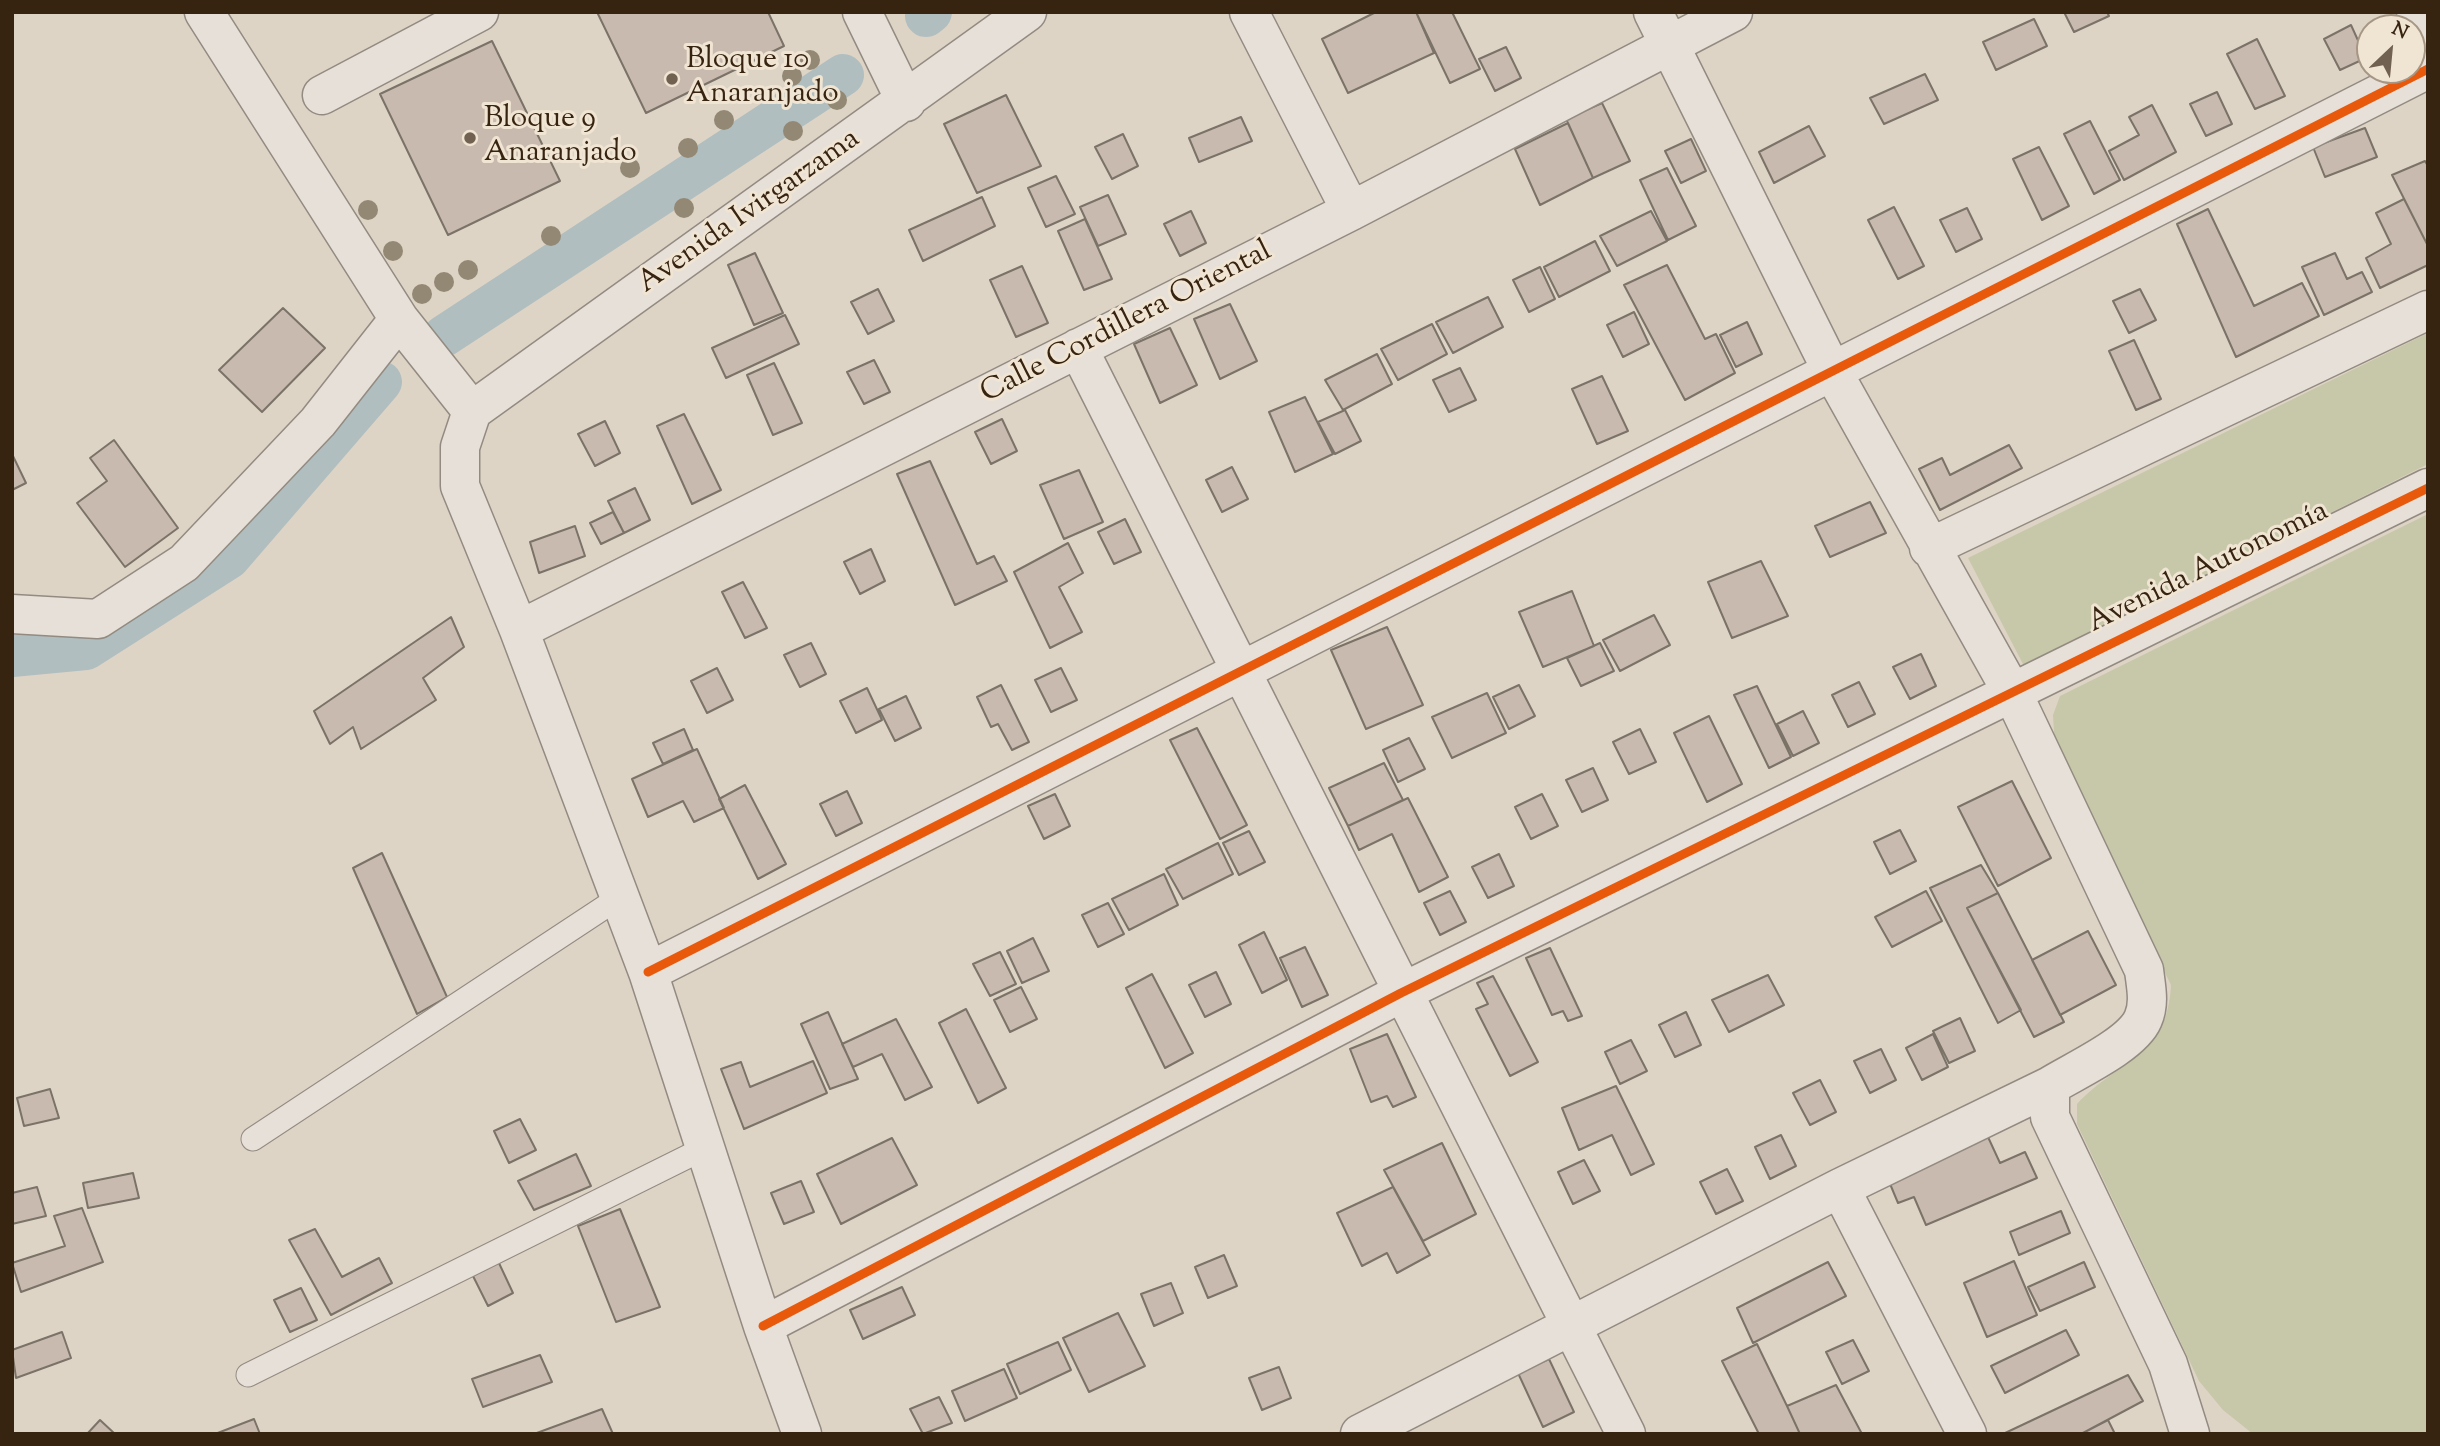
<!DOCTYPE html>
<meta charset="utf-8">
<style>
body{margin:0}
#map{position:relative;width:2440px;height:1446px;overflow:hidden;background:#ded4c6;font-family:"Sorts Mill Goudy",serif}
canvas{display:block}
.frame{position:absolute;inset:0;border:14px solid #362310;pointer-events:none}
.north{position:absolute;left:2356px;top:14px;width:70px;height:70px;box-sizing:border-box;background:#f0e4d3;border:2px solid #a69785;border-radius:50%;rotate:26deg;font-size:19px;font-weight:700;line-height:28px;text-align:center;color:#362310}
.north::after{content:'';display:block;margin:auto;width:24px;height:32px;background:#716150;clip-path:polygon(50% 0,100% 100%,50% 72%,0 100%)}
</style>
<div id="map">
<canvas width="2440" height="1446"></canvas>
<div class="frame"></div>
<div class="north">N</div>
</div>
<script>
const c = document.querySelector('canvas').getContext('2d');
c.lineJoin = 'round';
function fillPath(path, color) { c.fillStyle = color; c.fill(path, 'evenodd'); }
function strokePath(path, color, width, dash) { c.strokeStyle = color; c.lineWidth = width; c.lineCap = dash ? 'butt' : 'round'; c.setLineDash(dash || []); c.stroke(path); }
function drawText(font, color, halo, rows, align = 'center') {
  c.font = font + ' "Sorts Mill Goudy",serif'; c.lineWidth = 6; c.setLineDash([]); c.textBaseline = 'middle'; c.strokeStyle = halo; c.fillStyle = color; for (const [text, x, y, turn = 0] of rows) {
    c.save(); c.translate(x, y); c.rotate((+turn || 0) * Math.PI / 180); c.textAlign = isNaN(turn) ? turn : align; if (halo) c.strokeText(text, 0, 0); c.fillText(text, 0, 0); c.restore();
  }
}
fillPath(new Path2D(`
 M2428,333V464L2024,666L1968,558Z
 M2428,514V1434H2253L2223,1410L2199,1381L2077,1124V1104C2120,1058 2167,1058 2171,985L2055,748L2053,715L2060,696Z`), '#c7c7a9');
strokePath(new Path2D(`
 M926,16L931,12
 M444,336L843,75
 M12,656L86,649L229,558L381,382`), '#b1bebf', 42);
const building = new Path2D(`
 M597,12H768L784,46L646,113Z
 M1376,12H1416L1434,53L1348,93L1322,39Z
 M1416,12H1452L1480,69L1450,83Z
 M2064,12H2107L2109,16L2074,32Z
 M2034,19L2047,46L1996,70L1983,42Z
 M2351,25L2366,58L2340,70L2324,39Z
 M2257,39L2285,96L2255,109L2227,54Z
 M492,41L560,181L448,235L380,94Z
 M1506,47L1521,78L1495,91L1479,59Z
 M1925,74L1938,100L1884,124L1870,98Z
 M2217,92L2232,124L2206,136L2190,104Z
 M1006,95L1041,166L977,193L944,124Z
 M1602,103L1630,161L1593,178L1566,119Z
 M2152,105L2176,152L2124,180L2109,151L2139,135L2129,117Z
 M1241,117L1252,141L1199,162L1189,138Z
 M2090,121L2120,180L2094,194L2064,134Z
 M1568,123L1593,178L1540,205L1515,149Z
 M1809,126L1825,156L1774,183L1759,152Z
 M2365,128L2377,157L2325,177L2313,147Z
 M1123,134L1138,166L1112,179L1095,147Z
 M1691,139L1706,171L1681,183L1665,151Z
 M2039,147L2069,206L2042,220L2013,159Z
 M2425,161L2428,166V246L2392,175Z
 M1667,168L1696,226L1668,240L1640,180Z
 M1056,176L1075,214L1046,227L1028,188Z
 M1108,195L1126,234L1098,246L1080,207Z
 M982,197L995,226L923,261L909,230Z
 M2404,199L2428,246V265L2380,288L2366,258L2391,244L2376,213Z
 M1894,207L1924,266L1898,279L1868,220Z
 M1967,208L1982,239L1956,252L1940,220Z
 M2208,209L2254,306L2302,283L2319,316L2236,357L2177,224Z
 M1191,211L1206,243L1180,256L1164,224Z
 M1651,211L1667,241L1617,266L1600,236Z
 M1085,219L1112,279L1084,290L1058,231Z
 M1595,241L1610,271L1559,297L1544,267Z
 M755,253L783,313L754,325L728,265Z
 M2335,253L2347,279L2362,272L2372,292L2324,315L2302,267Z
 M1667,265L1705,339L1716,334L1735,373L1685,400L1624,285Z
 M1022,266L1048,323L1016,337L990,280Z
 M1540,267L1555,299L1529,312L1513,280Z
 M878,289L894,321L868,334L851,302Z
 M2140,289L2156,320L2129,333L2113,301Z
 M1488,297L1503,327L1453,353L1436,322Z
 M1230,304L1257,361L1220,379L1194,319Z
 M283,308L325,348L262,412L219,370Z
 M1634,312L1649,344L1623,357L1607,325Z
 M785,315L799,344L726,378L712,348Z
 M1747,322L1762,354L1736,367L1720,335Z
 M1432,324L1447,354L1398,380L1381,349Z
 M1170,328L1197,385L1160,403L1134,344Z
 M2134,340L2161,399L2136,410L2109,351Z
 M1377,354L1392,384L1343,410L1325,380Z
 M874,360L890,392L864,404L847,372Z
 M774,363L802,423L773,435L747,375Z
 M1460,368L1476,400L1449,412L1433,380Z
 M1602,376L1628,431L1597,444L1572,389Z
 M1305,397L1333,454L1295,472L1269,412Z
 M1345,410L1361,441L1335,454L1318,422Z
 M684,414L721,490L692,504L657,426Z
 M1002,419L1017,451L991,464L975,432Z
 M605,421L620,453L595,466L578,434Z
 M114,440L178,528L125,567L77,503L107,481L90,458Z
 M2009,445L2022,468L1940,510L1919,469L1942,458L1950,475Z
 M12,454L26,483L12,490Z
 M930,461L977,564L994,556L1007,581L955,605L897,474Z
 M1232,467L1248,499L1222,512L1206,480Z
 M1079,470L1103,522L1064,539L1040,485Z
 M635,488L650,520L624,533L608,501Z
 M1870,502L1886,533L1830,557L1815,526Z
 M613,512L624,533L601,544L590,523Z
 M1125,519L1141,552L1114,564L1098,532Z
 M575,526L585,556L539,573L530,542Z
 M1068,543L1083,573L1059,587L1082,632L1050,648L1014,572Z
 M871,549L885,581L860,594L844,562Z
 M1761,561L1788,616L1732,638L1708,582Z
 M743,582L767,628L745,638L722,592Z
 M1572,591L1594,646L1543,667L1519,612Z
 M1654,615L1670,645L1620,671L1603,640Z
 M451,617L464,647L423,678L436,700L361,749L353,727L330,744L314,711Z
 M1387,627L1423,705L1366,729L1331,650Z
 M811,643L826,674L800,687L784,655Z
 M1600,643L1614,671L1581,686L1567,658Z
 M1921,654L1936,686L1910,699L1893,667Z
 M717,668L733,700L707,713L691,681Z
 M1061,668L1077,700L1051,712L1035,680Z
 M1859,682L1875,714L1848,727L1832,695Z
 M1001,685L1029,742L1012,750L998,724L991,727L977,697Z
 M1519,685L1535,716L1509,729L1493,697Z
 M1757,686L1791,757L1769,768L1734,695Z
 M867,688L882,720L856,733L840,701Z
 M1487,693L1506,733L1452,758L1432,717Z
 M906,696L921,728L895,741L879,709Z
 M1803,711L1819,743L1793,756L1777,724Z
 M1709,716L1742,784L1707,802L1674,733Z
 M1197,728L1247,825L1220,839L1170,740Z
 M684,729L693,750L663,764L653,743Z
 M1640,729L1656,762L1629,774L1613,742Z
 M1409,738L1425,769L1398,782L1383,750Z
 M697,749L724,808L694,822L683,801L648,817L632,779Z
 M1384,763L1403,800L1348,826L1329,788Z
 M1593,768L1608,800L1582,812L1566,780Z
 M2012,781L2051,858L1998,886L1958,807Z
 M745,785L786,864L758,879L719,799Z
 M847,791L862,823L836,836L820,804Z
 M1055,794L1070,826L1044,839L1028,806Z
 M1542,794L1558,826L1531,839L1515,807Z
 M1408,798L1448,877L1419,892L1392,834L1359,850L1348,826Z
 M1900,830L1916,861L1890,874L1874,842Z
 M1249,831L1265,862L1239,875L1223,843Z
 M1218,843L1233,874L1183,899L1166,869Z
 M382,853L447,997L417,1014L353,868Z
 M1499,854L1514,886L1488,898L1472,867Z
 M1981,865L1998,893L1967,908L2021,1010L1998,1023L1930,888Z
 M1164,874L1178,905L1129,930L1112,899Z
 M1450,891L1466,922L1440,935L1424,903Z
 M1926,891L1942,921L1892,947L1875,917Z
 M1998,893L2064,1022L2034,1037L1967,908Z
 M1108,903L1124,934L1098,947L1082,915Z
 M2088,931L2116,985L2060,1015L2032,960Z
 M1264,932L1287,980L1262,993L1239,945Z
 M1033,938L1049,971L1022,983L1007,951Z
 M1305,947L1328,995L1302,1007L1280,958Z
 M1550,948L1582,1016L1568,1021L1563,1011L1552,1015L1526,958Z
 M1000,952L1016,984L990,996L973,964Z
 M1216,972L1231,1004L1205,1017L1189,985Z
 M1152,974L1193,1053L1165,1068L1126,988Z
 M1768,975L1784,1005L1729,1032L1712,1000Z
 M1493,976L1538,1062L1510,1076L1476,1009L1488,1004L1477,983Z
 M1021,987L1037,1019L1010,1032L994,1000Z
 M966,1009L1006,1088L978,1103L939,1023Z
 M828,1012L858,1079L830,1089L801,1024Z
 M1686,1012L1701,1045L1675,1057L1659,1025Z
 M1960,1018L1975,1051L1949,1063L1933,1031Z
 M896,1019L932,1087L905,1100L882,1054L853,1067L842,1044Z
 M1387,1034L1416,1097L1393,1107L1387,1096L1371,1102L1350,1049Z
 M1933,1034L1948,1067L1922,1080L1906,1048Z
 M1631,1040L1647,1071L1620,1084L1605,1052Z
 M1881,1049L1896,1080L1870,1093L1854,1061Z
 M813,1061L827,1093L744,1129L721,1069L741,1062L750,1087Z
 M1820,1080L1836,1112L1810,1125L1793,1093Z
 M1616,1086L1654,1164L1631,1175L1612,1135L1579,1150L1562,1108Z
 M50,1089L59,1118L24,1126L17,1098Z
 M520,1119L536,1150L509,1163L494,1131Z
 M1781,1135L1796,1166L1770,1179L1755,1147Z
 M1988,1137L2000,1163L2025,1152L2037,1178L1926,1225L1914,1197L1898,1203L1888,1179Z
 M892,1138L917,1185L841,1224L817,1174Z
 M1442,1143L1476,1214L1423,1241L1384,1170Z
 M576,1154L591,1186L534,1210L518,1181Z
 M1584,1160L1600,1191L1573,1204L1558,1172Z
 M1727,1169L1743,1201L1716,1214L1700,1182Z
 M133,1173L139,1198L88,1208L83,1183Z
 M801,1181L814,1212L784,1224L771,1193Z
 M37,1187L46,1216L12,1224V1193Z
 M1393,1187L1430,1255L1397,1273L1387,1253L1362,1266L1337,1213Z
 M82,1208L103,1262L21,1292L12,1263L65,1246L54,1216Z
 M620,1209L660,1307L616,1322L578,1226Z
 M2061,1211L2070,1233L2019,1255L2010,1232Z
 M315,1229L342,1277L379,1258L392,1283L331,1315L289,1240Z
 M1224,1255L1237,1286L1208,1298L1195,1267Z
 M498,1261L513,1293L488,1306L472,1274Z
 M2014,1261L2037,1315L1987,1337L1964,1283Z
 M1828,1262L1846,1296L1753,1343L1737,1308Z
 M2084,1262L2095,1287L2040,1311L2028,1287Z
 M1171,1283L1183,1313L1154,1326L1141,1294Z
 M902,1287L915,1315L863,1339L850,1310Z
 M301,1288L317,1320L290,1332L274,1300Z
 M1118,1313L1145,1366L1089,1392L1063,1338Z
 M2066,1330L2079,1355L2005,1393L1991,1366Z
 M62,1332L71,1358L16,1378L12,1350Z
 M1853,1340L1869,1371L1842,1384L1826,1352Z
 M1058,1342L1071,1370L1020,1394L1007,1364Z
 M1757,1344L1787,1406L1800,1434H1759L1722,1361Z
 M540,1355L552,1382L483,1407L472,1379Z
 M1549,1359L1574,1412L1543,1427L1518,1373Z
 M1279,1367L1291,1398L1262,1410L1249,1378Z
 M1004,1369L1017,1398L965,1421L952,1391Z
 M2128,1375L2143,1401L2081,1434H2003Z
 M1836,1385L1862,1434H1800L1787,1406Z
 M939,1397L952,1423L923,1434L910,1409Z
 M602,1409L613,1434H534Z
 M254,1419L260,1434H215Z
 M100,1420L115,1434H87Z
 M2108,1420L2115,1434H2081Z`);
fillPath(building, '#c9baaf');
strokePath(building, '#7b7368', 2);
const lane = new Path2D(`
 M253,1139L620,897
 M248,1375L705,1148`);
const street = new Path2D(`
 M204,12L399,319L472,411
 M862,12L906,102
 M1249,12L1351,211
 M1653,12L1831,369L2013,694L2144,970C2146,987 2150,1003 2143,1019C2132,1045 2074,1071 2050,1086V1117L2168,1364L2190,1434
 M2416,12L2428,35
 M322,95L479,12
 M1078,348L1626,1434
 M472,411L460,447V486L519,630L648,972L763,1326L802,1434
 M472,411L1027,12
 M1929,548L2428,310
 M12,614L98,619L184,563L318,422L399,319
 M519,630L1351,211L1733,12
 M648,972C1243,673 1833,368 2428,69
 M1840,1188L1967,1434
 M763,1326L1401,993L2428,488
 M1360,1434L1840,1188L2050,1086`);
strokePath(lane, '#938b81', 25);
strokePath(street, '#938b81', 41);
strokePath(lane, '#e6e0d9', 23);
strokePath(street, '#e6e0d9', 38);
strokePath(new Path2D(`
 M648,972C1243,673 1833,368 2428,69
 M763,1326L1401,993L2428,488`), '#e8590c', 9);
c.fillStyle = '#938874';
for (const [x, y] of [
 [810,60],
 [792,76],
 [837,100],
 [724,120],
 [793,131],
 [688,148],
 [630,168],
 [684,208],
 [368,210],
 [551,236],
 [393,251],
 [468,270],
 [444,282],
 [422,294]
]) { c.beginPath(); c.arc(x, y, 10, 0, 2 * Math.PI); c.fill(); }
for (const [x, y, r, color] of [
 [672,79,7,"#716150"],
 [470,138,7,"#716150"]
]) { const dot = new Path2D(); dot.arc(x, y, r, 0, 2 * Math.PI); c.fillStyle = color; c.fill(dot); strokePath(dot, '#f0e4d3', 2.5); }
drawText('30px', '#362310', '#f0e4d3', [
 ["Bloque 10",686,62],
 ["Anaranjado",686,96],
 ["Bloque 9",484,121],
 ["Anaranjado",484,155]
], 'left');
drawText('30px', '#362310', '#f0e4d3', [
 ["Avenida Ivirgarzama",750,213,-35],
 ["Calle Cordillera Oriental",1127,324,-27],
 ["Avenida Autonomía",2209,569,-26]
]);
</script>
